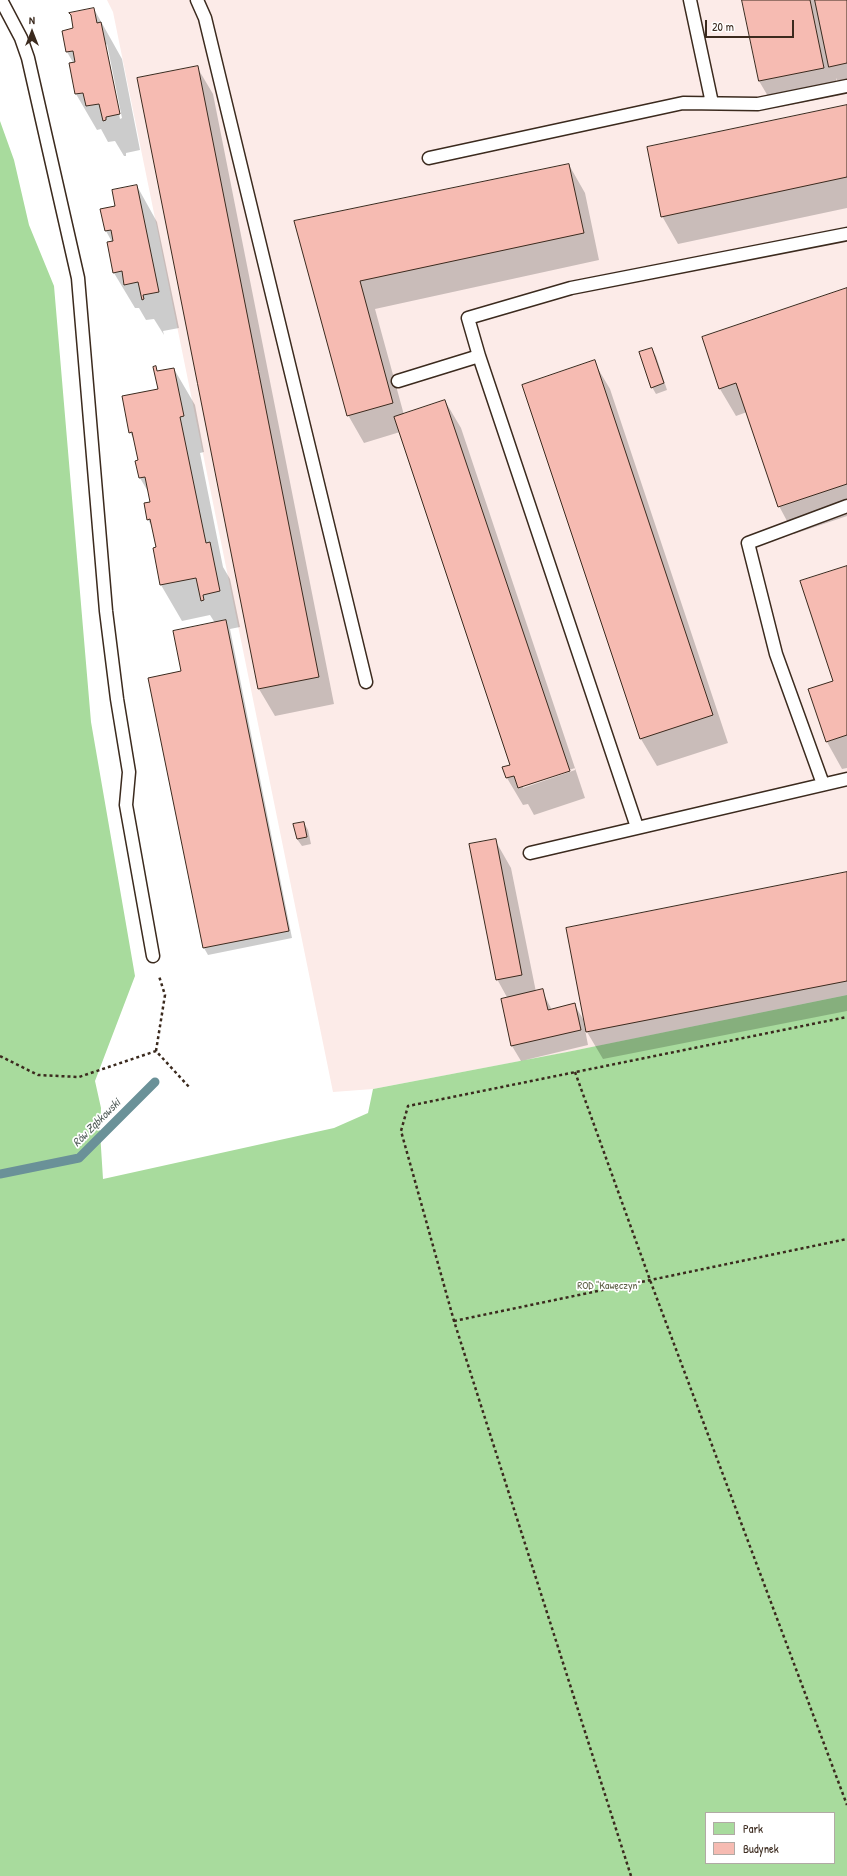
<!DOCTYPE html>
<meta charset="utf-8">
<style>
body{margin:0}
#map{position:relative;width:847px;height:1876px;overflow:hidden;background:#fff;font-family:"Patrick Hand",sans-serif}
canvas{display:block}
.legend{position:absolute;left:705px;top:1812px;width:130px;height:52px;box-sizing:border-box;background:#fff;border:1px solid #b1aaa5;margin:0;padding:5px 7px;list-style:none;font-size:12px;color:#3b2a1e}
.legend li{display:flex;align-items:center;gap:8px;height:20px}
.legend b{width:20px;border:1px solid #b1aaa5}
.north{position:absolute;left:12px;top:12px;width:40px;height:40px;-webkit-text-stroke:3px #fff;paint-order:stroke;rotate:0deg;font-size:11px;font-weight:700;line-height:16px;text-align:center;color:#3b2a1e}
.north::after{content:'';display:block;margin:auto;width:14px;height:18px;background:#3b2a1e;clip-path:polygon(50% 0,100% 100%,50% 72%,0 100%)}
.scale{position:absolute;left:705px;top:20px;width:89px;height:18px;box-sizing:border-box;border:2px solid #3b2a1e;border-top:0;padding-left:5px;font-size:12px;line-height:14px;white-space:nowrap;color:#3b2a1e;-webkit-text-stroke:3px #fff;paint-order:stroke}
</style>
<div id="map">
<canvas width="847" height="1876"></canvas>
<ul class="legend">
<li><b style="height:11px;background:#a8db9d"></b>Park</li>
<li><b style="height:11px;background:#f6bbb2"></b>Budynek</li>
</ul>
<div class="north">N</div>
<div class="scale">20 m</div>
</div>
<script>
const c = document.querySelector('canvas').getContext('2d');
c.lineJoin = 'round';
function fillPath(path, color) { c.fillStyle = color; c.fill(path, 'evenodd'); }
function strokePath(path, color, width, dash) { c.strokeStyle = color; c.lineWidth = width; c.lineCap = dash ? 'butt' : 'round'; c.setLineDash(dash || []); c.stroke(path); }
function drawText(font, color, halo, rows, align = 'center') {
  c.font = font + ' "Patrick Hand",sans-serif'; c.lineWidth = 3.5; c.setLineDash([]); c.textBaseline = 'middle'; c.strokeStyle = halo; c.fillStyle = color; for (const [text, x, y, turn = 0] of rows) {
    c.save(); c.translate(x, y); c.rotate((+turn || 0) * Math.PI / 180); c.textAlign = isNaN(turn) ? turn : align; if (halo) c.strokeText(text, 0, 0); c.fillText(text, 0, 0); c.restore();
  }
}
fillPath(new Path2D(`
 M107,0H847V995L568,1052L373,1089L333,1092L113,12Z`), '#fcebe8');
fillPath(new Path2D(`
 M0,121L14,160L29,225L54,286L91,722L135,976L95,1081L101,1108L100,1132L103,1179L334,1128L368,1113L373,1089L567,1052L847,995V1876H0ZM706,1813H834V1863H706Z`), '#a8db9d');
fillPath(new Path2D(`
 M743,0H847V93L845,94L836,78L839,95L775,108L759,81Z
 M94,9L122,59L140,150L126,153V156H124L115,141L108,142L101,129L97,130L76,94L70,64H74L67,52L63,32L75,29L70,14ZM107,44L122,118L120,119L105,46Z
 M197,67L213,94L334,704L275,716L259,689L138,78Z
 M847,106V208L678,244L662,216Z
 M569,165L585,193L599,260L375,309L404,415L445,401L461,428L585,798L534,815L528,804L523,805L507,778L504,768L511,765L400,432L364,443L348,415L295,222ZM575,768V770L523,788V786Z
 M137,186L157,222L179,328L163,331L164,335L154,319L146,320L139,308H135L114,273L112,242L106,231L101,209L116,206Z
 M847,289V516L794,534L779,506L747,412L736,416L720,389Z
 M652,349L656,356L667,390L656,394L652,387Z
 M594,362L610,389L728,743L657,766L641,739L523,385Z
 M156,367L158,372L174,369L195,405L204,452L200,453L223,567L230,579L240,627L230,629L292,938L208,955L204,948L182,672L215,623L210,615L182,621L161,585L154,548H157L153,528L148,520L145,504L151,502L150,495L140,478L139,461L135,442L130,432L159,390Z
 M847,567V768L842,769L827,742L809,690L835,682Z
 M304,823L308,830L311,844L302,846L297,839Z
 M495,840L511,868L536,992L542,991L552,1010L574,1004L583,1019L588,1045L521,1061L512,1046L502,1000L508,999L497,979Z
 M847,873V1011L603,1059L587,1032Z`), '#0003');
strokePath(new Path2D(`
 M0,1174L79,1158L155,1082`), '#6a9198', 9);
const building = new Path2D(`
 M742,0H810L824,68L759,81Z
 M815,0H847V63L829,67Z
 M94,8L97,23L101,22L120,114L106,117V120L103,121L99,104L86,106L83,93L75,94L69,63L75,62L73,51L66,52L62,31L73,28L71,15L69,13Z
 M198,66L319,677L258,689L137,78Z
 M847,105V177L661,217L647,147Z
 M569,164L584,233L360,281L393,403L347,416L294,221Z
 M137,185L159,292L143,295L144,299L142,300L138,282L124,285L122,271L113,273L107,242L113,241L111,230L105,231L100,209L115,206L112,190Z
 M847,288V484L778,507L736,383L719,389L702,337Z
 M652,348L664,383L651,388L639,352Z
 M595,360L713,715L640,739L522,385Z
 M156,366L157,371L174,368L184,416L180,417L206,543L210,542L220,591L203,595L204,600L201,601L196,578L160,585L153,548L156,547L150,519L147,520L144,503L150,502L145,477L139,478L135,461L138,460L132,432L129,433L122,396L158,389L153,367Z
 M445,400L570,771L518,788L514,776L506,778L502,767L510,765L394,417Z
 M847,566V735L826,742L808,689L833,681L800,581Z
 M226,620L289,931L203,948L148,678L181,671L173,631Z
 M304,822L307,837L297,839L293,824Z
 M496,839L522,975L496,980L469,844Z
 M847,872V981L586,1032L566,928Z
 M543,989L548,1010L575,1003L581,1030L511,1046L501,999Z`);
fillPath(building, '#f6bbb2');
strokePath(building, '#3b2a1e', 1);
const service = new Path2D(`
 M1,0L21,38L28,58L78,278L106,611L117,699L129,772L126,805L153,956
 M197,0L205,18L366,682
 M690,0L712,103
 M429,158L683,103L758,104L847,86
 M479,356L468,318L571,288L847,234
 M398,381L479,356L637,827
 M823,784L776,654L748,543L847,506
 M530,853L847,779`);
strokePath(service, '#3b2a1e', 15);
strokePath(new Path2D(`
 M156,1051L165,995L159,976
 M0,1056L38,1075L79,1077L156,1051L190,1088
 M575,1072L650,1280L847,1805
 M454,1321L847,1239
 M631,1876L454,1321L401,1131L408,1106L847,1017`), '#3b2a1e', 2.5, [3, 3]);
strokePath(service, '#fff', 12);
drawText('11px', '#5c5f44', '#fff', [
 ["ROD \"Kawęczyn\"",609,1286]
]);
drawText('italic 12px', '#535e5b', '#fff', [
 ["Rów Ząbkowski",97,1123,-45]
]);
</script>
